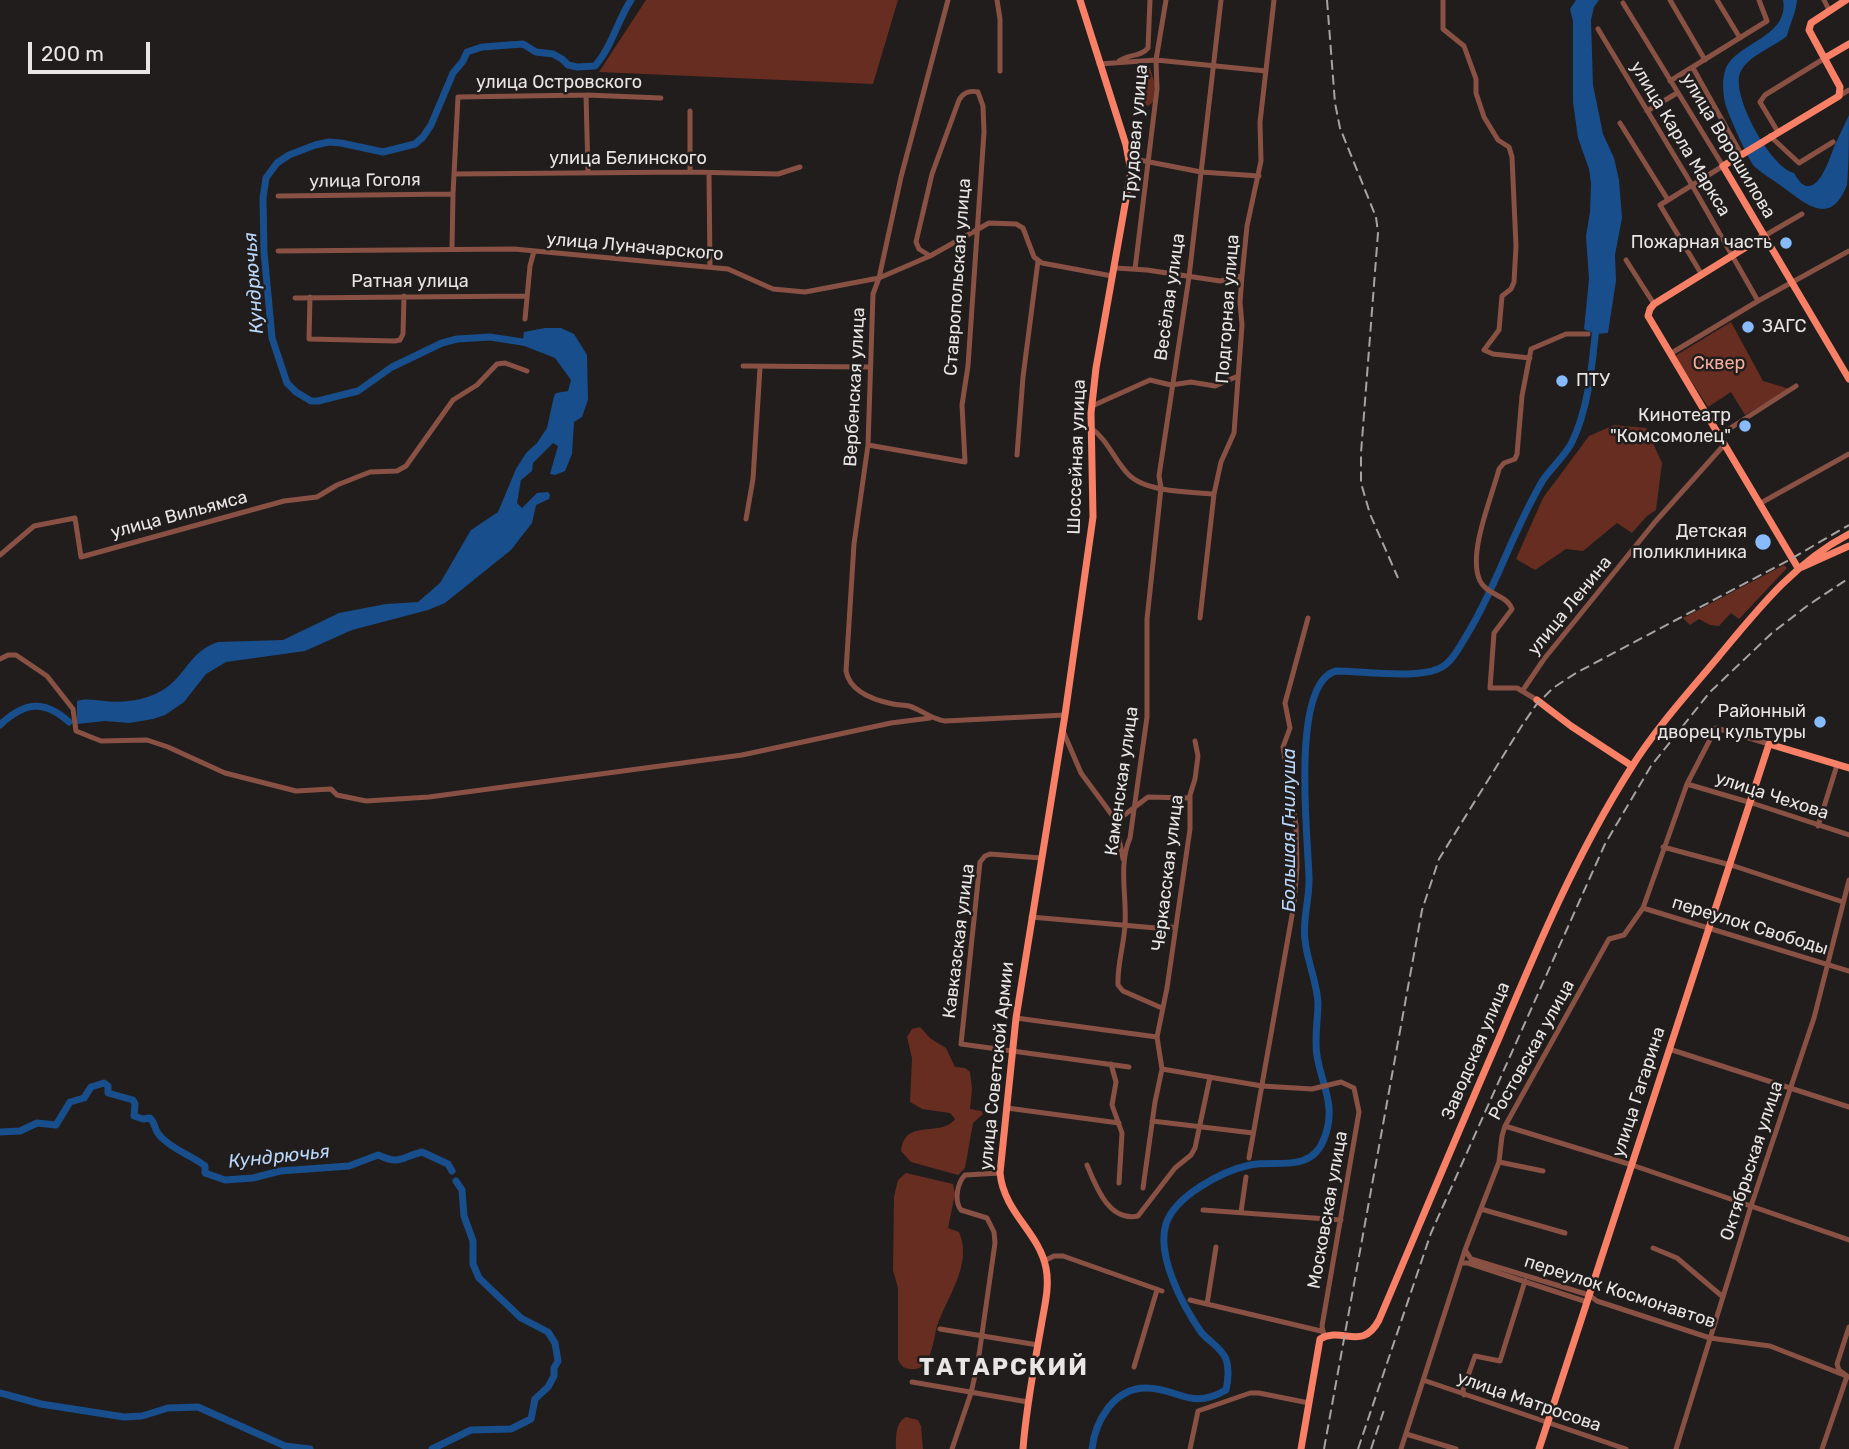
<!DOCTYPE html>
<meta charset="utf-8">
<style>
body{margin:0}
#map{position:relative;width:1849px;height:1449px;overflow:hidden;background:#201d1c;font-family:Rubik,sans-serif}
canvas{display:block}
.scale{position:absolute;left:28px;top:42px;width:122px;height:32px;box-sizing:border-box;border:4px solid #e8e6e5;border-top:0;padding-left:9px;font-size:21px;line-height:24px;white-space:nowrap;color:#e8e6e5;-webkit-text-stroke:5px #201d1c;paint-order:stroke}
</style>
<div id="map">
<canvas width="1849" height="1449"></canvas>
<div class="scale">200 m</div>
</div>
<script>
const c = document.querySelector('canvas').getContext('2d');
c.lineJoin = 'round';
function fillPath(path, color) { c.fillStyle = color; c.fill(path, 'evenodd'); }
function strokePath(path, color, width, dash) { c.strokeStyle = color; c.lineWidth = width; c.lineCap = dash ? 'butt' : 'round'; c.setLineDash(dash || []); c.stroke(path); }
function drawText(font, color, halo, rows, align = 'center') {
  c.font = font + ' Rubik,sans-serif'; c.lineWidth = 5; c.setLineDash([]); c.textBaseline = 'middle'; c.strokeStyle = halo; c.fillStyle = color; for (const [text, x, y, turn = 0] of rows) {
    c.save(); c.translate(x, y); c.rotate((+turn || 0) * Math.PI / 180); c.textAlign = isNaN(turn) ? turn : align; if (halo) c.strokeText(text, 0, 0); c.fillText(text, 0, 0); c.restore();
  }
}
fillPath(new Path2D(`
 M646,0H898L873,84L599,72Z
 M1142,64L1150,68L1155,84L1153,102L1148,106L1140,102L1138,90L1145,78Z
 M1731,322L1763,381L1790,389L1745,415L1731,392L1708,407L1675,356Z
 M1614,425L1646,428L1662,463L1656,510L1647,516L1632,533L1617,523L1583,551L1566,549L1535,570L1516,559L1543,498L1589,436Z
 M1784,565L1787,568L1739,619L1731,613L1719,626L1710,625L1699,619L1690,625L1683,618Z
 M920,1027L931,1039L946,1048L955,1067L965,1068L970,1072L972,1089L970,1109L981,1111L983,1114L973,1123L965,1168L958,1175L911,1162L901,1151C905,1117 942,1138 955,1119L950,1113L922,1109L910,1102L912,1058L907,1037L912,1029Z
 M906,1173L953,1184L955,1194L948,1228L959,1232C973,1264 947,1297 937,1326C933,1340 932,1372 910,1369C904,1369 901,1365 898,1360V1288L893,1270L894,1197L898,1180Z
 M906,1417L918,1420L921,1426L923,1449H896C896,1437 895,1423 906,1417Z`), '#672d21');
fillPath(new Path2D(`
 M1576,0H1599L1594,7L1591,20L1593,85L1603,134L1614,158L1619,180L1622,218L1615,255L1616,281L1608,333L1595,334L1584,329L1589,279L1586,236L1590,212L1591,184L1589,169L1578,138L1573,102V21L1570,9Z
 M1783,0H1797C1796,13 1790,23 1787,36C1774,47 1747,56 1740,73C1731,96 1771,168 1794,173C1813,208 1828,164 1834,147C1839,136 1844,126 1849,115C1849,135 1849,167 1847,185C1830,229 1804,202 1780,185C1772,179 1761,173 1754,166C1748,159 1727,112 1725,103C1723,93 1722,80 1725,71C1733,43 1790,38 1783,0Z
 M545,328H561L574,334L587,355L588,400L582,417L574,422L572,454L565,471L555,475L550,474L558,446L553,443L533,463L532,471L521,480L517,503L522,508L537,493L548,492L550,495L549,499L536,505L532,523L511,550L445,603L428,610L352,630L305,651L226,662L206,674L184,702L165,715L153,719L129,723L105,721L77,724V701C87,698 94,700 104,701C124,703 143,701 161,691C185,678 188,652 218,642L283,640L339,613L386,604L418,602L440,583L471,530L498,512L516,469L526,453L537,443L547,428L554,396L556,393L568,391L571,380L555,358L522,345L524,332Z`), '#184e8c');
strokePath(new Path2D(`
 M529,343L490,337L457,339L442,343L392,367L358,391L318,401H311L296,392L287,383L272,338L264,252L263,198L266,178L277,163L289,155L315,145L329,142L341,143L383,152L415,144L423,137L431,125L453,73L463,61L467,52L482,47L523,44L536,52L553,54L562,59L568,65L577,67L595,66C612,47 617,21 631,0
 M0,725C24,702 44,699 69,722
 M0,1132L20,1131L37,1123L56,1125L70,1102L84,1098L91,1087L104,1083L108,1086V1093L133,1100L135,1104L134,1116L143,1119L150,1118C156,1124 154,1131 161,1137C173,1150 191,1155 205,1166V1173L225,1180L253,1178L280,1171L349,1166L378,1155C401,1165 399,1158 422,1152L448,1164L452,1171
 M0,1393L41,1404L124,1417L142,1416L168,1408L198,1407L285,1446L310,1449
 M432,1449L471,1430L511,1429L531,1419L535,1399L548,1387L554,1376V1368L558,1361L555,1343L548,1332L521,1318L479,1278L473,1264V1241L464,1216L462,1190L456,1181
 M1092,1449C1095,1421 1114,1388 1146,1388C1179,1388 1190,1411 1226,1390C1228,1381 1229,1368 1226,1359C1220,1346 1209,1342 1201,1332C1183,1306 1156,1256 1166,1224C1175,1196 1222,1171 1250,1165C1277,1160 1311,1173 1324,1139C1337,1106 1322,1086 1317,1056C1314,1038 1318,1020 1318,1003C1317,982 1307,961 1305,940C1302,920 1310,898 1309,877C1308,839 1290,683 1336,671C1363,671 1420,680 1442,667C1452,661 1459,648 1465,638C1496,588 1513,530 1543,480C1552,467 1565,456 1572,442C1589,407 1592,364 1596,327`), '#184e8c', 7);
strokePath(new Path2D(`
 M948,0L901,177L879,278L873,294L868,445L854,544L846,671C850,692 873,700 893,704C898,705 904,705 909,706C922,710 931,719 945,721L1065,715
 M997,0L1000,19V71
 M1443,0V29L1464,46L1476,79V93L1484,117L1498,140L1509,147L1512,157L1516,246L1514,282L1511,289L1502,296L1499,330L1484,350L1493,354L1530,358
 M1670,0L1705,60
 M1717,0L1740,38
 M1824,0L1829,10
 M1623,3L1723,166L1660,205L1702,275
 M1598,29L1692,185L1758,301
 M1119,61C1128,54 1141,57 1148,48L1150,0
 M1099,64L1156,60L1266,71
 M1693,68L1741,154
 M1670,81L1767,21L1759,0
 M586,95L588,172
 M1839,96L1849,90
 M1647,111L1677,93
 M1620,123L1668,200
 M1778,132L1760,102L1765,95L1825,58
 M1770,136L1799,163L1833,142
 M1129,158L1201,172L1259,176
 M690,172V111
 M455,174L690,172L778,174L800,167
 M709,174L710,266
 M278,196L453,194
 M1764,236L1802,214
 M452,249L453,194L458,97L586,95L661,98
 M278,251L514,249L728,269L773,289L805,292L879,278L930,256L989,223L1016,224L1023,228L1034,257L1042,263L1112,276
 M1626,260L1654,304
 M1115,268L1147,270L1220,281L1242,276
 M1135,269L1157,89L1156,60L1166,0
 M310,297L309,339L395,341L400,340L403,334L404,296
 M295,298L526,296
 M525,319L530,266L534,251
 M1670,354L1758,301L1849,251
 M743,366L870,367
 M1092,406L1150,380L1171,385L1191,382L1215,386L1238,376
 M1091,428C1107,439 1115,461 1129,475C1146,492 1190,492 1214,494
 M1718,436L1796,386
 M868,445L965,462L962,405L968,366L984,132L983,106L978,92C970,90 963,93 959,100L932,174L916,242L919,249L930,256
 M1017,455L1023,377L1038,261
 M1759,504L1849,454
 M746,519L753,479L760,368
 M0,555L34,526L75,518L81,557L284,501L317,497L337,485L370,472L397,471L406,466L453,400L477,385L497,364L505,363L527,371
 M1200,618L1214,494L1221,462L1234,433L1242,325L1240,302L1242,276L1247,226L1261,161L1260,122L1274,0
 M0,659L8,655H16L47,676L73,709L76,731L101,741L147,740L168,747L225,773L296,791L331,789L337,795L366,801L429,797L742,755L891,723L930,718
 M1523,690L1544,659L1655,522L1724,445
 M1537,700L1517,688H1490L1494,633L1512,609C1507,595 1487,595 1480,581C1467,554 1492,497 1499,469L1504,463L1515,459L1517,454L1522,396L1531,349L1566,334H1588
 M1063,731L1081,773L1115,819L1123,859
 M1687,784L1755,804L1849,835
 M1115,819L1123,816L1148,797L1190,798
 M1818,826L1837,765
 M1663,847L1734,866L1843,902
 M1041,858L990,854L985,856L980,862L961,1044L1129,1067
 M1643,908L1849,971
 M1031,917L1156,928L1176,927
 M1162,1008L1123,991L1118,985C1117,965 1124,945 1125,925C1127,896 1118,865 1130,838L1147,717V619L1161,488L1159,476L1189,277L1221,0
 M1016,1018L1157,1037
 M1669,1049L1849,1107
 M1111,1064L1116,1082L1112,1105L1122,1133L1119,1183
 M1162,1069L1262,1086L1312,1089L1341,1082L1354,1088L1359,1112L1322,1326L1324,1336
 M1007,1108L1119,1123
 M1152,1121L1253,1133
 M1505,1126L1632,1165L1849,1240
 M1249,1158L1294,904L1297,867L1296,825L1283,747L1290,728L1285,703L1308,618
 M1499,1162L1543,1171
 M1087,1165C1096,1187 1109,1222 1138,1216L1175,1168L1191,1155L1195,1148L1210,1077
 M1143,1188L1155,1102L1162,1069L1157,1037L1167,988L1190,829V795L1195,779L1198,756L1195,741
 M1481,1209L1565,1233
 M1203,1210L1341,1220
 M1241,1212L1246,1177
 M1653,1248L1677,1258L1723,1297
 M1465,1250L1471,1259L1589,1295L1597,1301L1710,1338L1770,1346L1849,1377
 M1044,1261L1054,1256H1063L1162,1291
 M1461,1263H1468L1587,1302
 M1190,1300L1321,1331
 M1207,1304L1216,1247
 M940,1329L1038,1345
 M1134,1367L1157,1290
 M1423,1380L1626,1449
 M912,1382L1028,1402
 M1464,1395L1463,1390L1475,1356L1500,1361L1525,1281
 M1406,1434L1456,1449
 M952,1449L971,1393L978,1362L995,1243L994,1232L987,1218L961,1210C954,1201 957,1183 965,1175L1000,1173
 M1190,1449L1198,1411L1250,1393H1259L1309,1403
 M1401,1449L1465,1250L1499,1162L1502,1136L1505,1126L1609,939L1624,935L1643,908L1687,784L1716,728L1769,744
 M1676,1449L1751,1206L1814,1018L1849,880
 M1822,1449L1847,1376L1839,1370L1837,1364L1849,1327`), '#895144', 5);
strokePath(new Path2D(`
 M1846,0L1811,23L1809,30L1840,87L1839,96L1723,166L1849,379
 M1825,58L1849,44
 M1764,236L1654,304L1650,309L1648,316L1798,568
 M1802,567L1849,546
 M1537,700L1571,726L1632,766
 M1023,1449C1026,1408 1034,1367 1041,1327C1044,1308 1050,1287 1046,1268C1039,1232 1004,1213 1000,1173L1016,1018L1065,715L1093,517L1091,413L1096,368L1131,171L1126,145L1080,0
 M1301,1449L1320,1339C1343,1326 1362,1352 1379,1320C1419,1226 1458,1132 1499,1038C1538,945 1577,853 1631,768C1656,728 1689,692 1719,656C1758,609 1795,562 1849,534
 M1539,1449L1769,744L1849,768`), '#f78066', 7);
strokePath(new Path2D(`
 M1327,0L1335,103L1340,128L1376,217L1378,233L1361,453V483L1370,514L1398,578
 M1324,1449L1422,910L1439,859L1521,727L1536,705L1553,688L1576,673L1789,560L1849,525
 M1358,1449L1431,1233L1605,844L1651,766L1710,692L1772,633L1807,606L1849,578
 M1371,1449L1384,1410`), '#a6a3a2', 2, [10, 5]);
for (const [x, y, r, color] of [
 [1786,243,7,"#87bbfb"],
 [1748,327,7,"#87bbfb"],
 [1562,381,7,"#87bbfb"],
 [1745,426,7,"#87bbfb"],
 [1763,542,9,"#87bbfb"],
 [1820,722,7,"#87bbfb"]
]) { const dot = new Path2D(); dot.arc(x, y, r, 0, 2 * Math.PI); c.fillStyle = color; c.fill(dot); strokePath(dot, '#201d1c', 2.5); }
drawText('18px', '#e8e6e5', '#201d1c', [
 ["улица Островского",559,83],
 ["Трудовая улица",1136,133,-85],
 ["улица Карла Маркса",1680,139,59],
 ["улица Ворошилова",1728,146,59],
 ["улица Белинского",628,159],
 ["улица Гоголя",365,181,-1],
 ["улица Луначарского",635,247,5],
 ["Ставропольская улица",958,277,-86],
 ["Ратная улица",410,282],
 ["Весёлая улица",1170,297,-82],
 ["Подгорная улица",1228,309,-86],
 ["Вербенская улица",855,387,-87],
 ["Шоссейная улица",1077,457,-88],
 ["улица Вильямса",179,515,-15],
 ["улица Ленина",1570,606,-51],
 ["Каменская улица",1122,781,-82],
 ["улица Чехова",1772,796,18],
 ["Черкасская улица",1168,873,-83],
 ["переулок Свободы",1750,926,17],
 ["Кавказская улица",959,941,-83],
 ["Ростовская улица",1532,1050,-61],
 ["Заводская улица",1476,1051,-67],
 ["улица Советской Армии",997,1066,-84],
 ["улица Гагарина",1639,1092,-72],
 ["Октябрьская улица",1752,1161,-72],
 ["Московская улица",1328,1210,-80],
 ["переулок Космонавтов",1620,1292,18],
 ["улица Матросова",1529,1402,19]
]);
drawText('18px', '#e8e6e5', '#201d1c', [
 ["Пожарная часть",1772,243],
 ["ЗАГС",1762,327,"left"],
 ["ПТУ",1576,381,"left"],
 ["Кинотеатр",1731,416],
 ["\"Комсомолец\"",1731,437],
 ["Детская",1747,532],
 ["поликлиника",1747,553],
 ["Районный",1806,712],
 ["дворец культуры",1806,733]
], 'right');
drawText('18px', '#f5ae9d', '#201d1c', [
 ["Сквер",1719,364]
]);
drawText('italic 19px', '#bad7fb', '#201d1c', [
 ["Кундрючья",254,283,-94],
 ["Большая Гнилуша",1290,830,-90],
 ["Кундрючья",279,1157,-6]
]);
c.letterSpacing = '2px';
drawText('bold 24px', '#e8e6e5', '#201d1c', [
 ["ТАТАРСКИЙ",1004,1368]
]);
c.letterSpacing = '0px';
</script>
